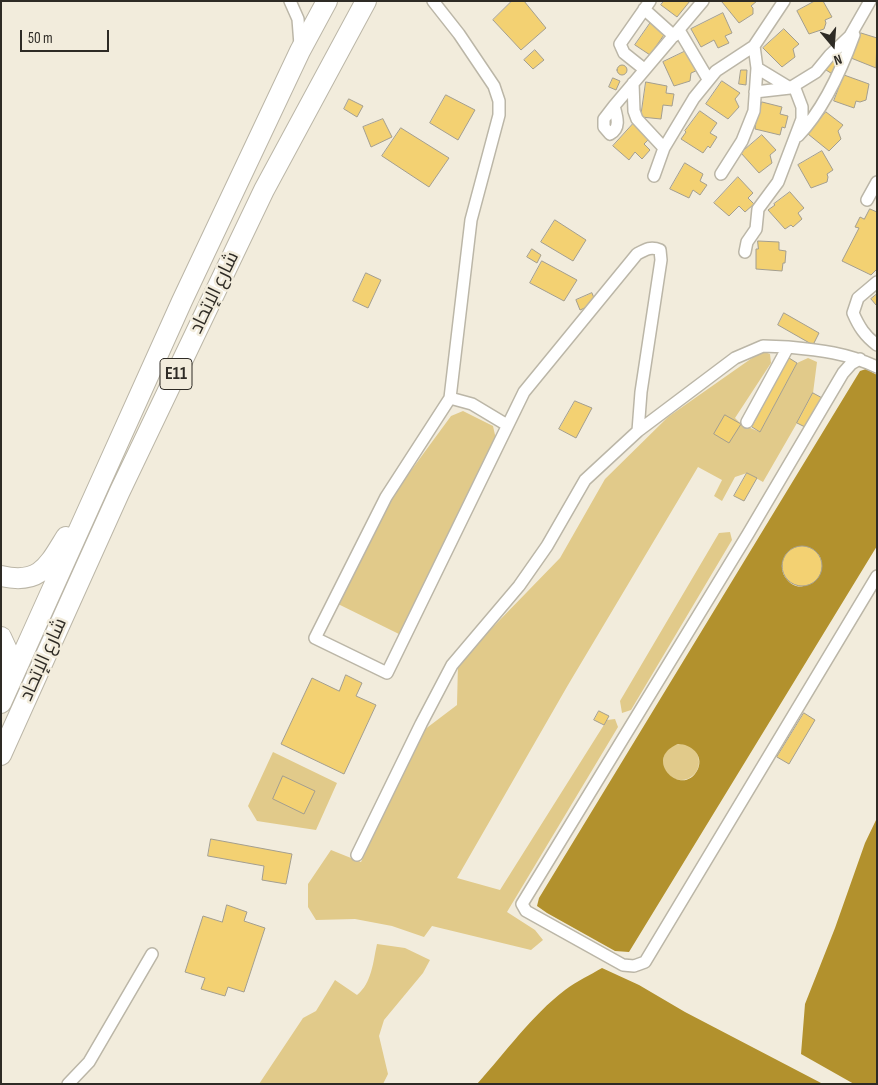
<!DOCTYPE html>
<meta charset="utf-8">
<style>
body{margin:0}
#map{position:relative;width:878px;height:1085px;overflow:hidden;background:#f2ecdc;font-family:"Sofia Sans Condensed",sans-serif}
canvas{display:block}
.frame{position:absolute;inset:0;border:2px solid #2e2b25;pointer-events:none}
.north{position:absolute;left:808px;top:20px;width:50px;height:50px;-webkit-text-stroke:4px #f2ecdc;paint-order:stroke;rotate:162deg;font-size:14px;font-weight:700;line-height:20px;text-align:center;color:#2e2b25}
.north::after{content:'';display:block;margin:auto;width:18px;height:22px;background:#2e2b25;clip-path:polygon(50% 0,100% 100%,50% 72%,0 100%)}
.scale{position:absolute;left:20px;top:30px;width:89px;height:22px;box-sizing:border-box;border:2px solid #2e2b25;border-top:0;padding-left:6px;font-size:15px;line-height:18px;white-space:nowrap;color:#2e2b25;-webkit-text-stroke:4px #f2ecdc;paint-order:stroke}
</style>
<div id="map">
<canvas width="878" height="1085"></canvas>
<div class="frame"></div>
<div class="north">N</div>
<div class="scale">50 m</div>
</div>
<script>
const c = document.querySelector('canvas').getContext('2d');
c.lineJoin = 'round';
function fillPath(path, color) { c.fillStyle = color; c.fill(path, 'evenodd'); }
function strokePath(path, color, width, dash) { c.strokeStyle = color; c.lineWidth = width; c.lineCap = dash ? 'butt' : 'round'; c.setLineDash(dash || []); c.stroke(path); }
function drawText(font, color, halo, rows, align = 'center') {
  c.font = font + ' "Sofia Sans Condensed",Cairo,sans-serif'; c.lineWidth = 5; c.setLineDash([]); c.textBaseline = 'middle'; c.strokeStyle = halo; c.fillStyle = color; for (const [text, x, y, turn = 0] of rows) {
    c.save(); c.translate(x, y); c.rotate((+turn || 0) * Math.PI / 180); c.textAlign = isNaN(turn) ? turn : align; if (halo) c.strokeText(text, 0, 0); c.fillText(text, 0, 0); c.restore();
  }
}
fillPath(new Path2D(`
 M762,351L770,354L771,363L735,418L741,424L760,432L797,363L808,358L817,362L813,393L797,423L763,482L747,473L735,477L722,501L714,496L722,480L698,467L568,685L457,878L500,890L607,720L615,719L618,727L507,912L535,930L543,940L531,950L432,926L424,937L392,926L355,919L316,920L308,907V884L331,850L361,862L424,730L457,705L458,663L560,558L605,479L668,417Z
 M463,411L493,426L497,444L403,636L334,602L396,491L451,416Z
 M730,532L732,540L631,710L622,713L620,701L719,533Z
 M663 762a18 18 0 1 1 36 0a18 18 0 1 1-36 0Z
 M273,752L337,783L316,830L257,821L248,806Z
 M377,944L405,948L430,960L423,973L384,1020L379,1036L388,1074L383,1084H259L303,1018L316,1011L335,980L357,995C372,983 373,962 377,944Z`), '#e1ca8a');
fillPath(new Path2D(`
 M866,369L877,375V546L629,952L615,951L547,913L537,906L539,898L860,371ZM802,546C846,554 805,608 785,577C777,563 787,549 802,546ZM678,744C691,744 704,755 698,769C683,800 641,759 678,744Z
 M877,818V1084H854L801,1054L805,1004L835,928L865,843Z
 M602,968L639,985L685,1012L823,1084H477C506,1052 531,1016 565,990C577,981 590,975 602,968Z`), '#b2912d');
const building = new Path2D(`
 M512,1H524L546,28L521,50L493,20Z
 M664,1H690L677,17L661,5Z
 M723,1H757L751,6L753,8V14L739,23L722,2Z
 M815,1H823L832,17L825,20L826,23L824,29L809,34L797,11Z
 M723,13L732,33L725,36L729,43L718,48L714,40L701,47L691,29Z
 M651,22L666,32L650,55L635,45Z
 M784,29L799,44L793,49L795,57L782,67L763,48Z
 M861,33L877,38L876,68L851,58Z
 M535,50L544,60L533,69L524,60Z
 M688,50L698,70L691,73L690,81L674,86L663,62Z
 M834,58L841,63L834,75L826,70Z
 M617 70a5 5 0 1 1 10 0a5 5 0 1 1-10 0Z
 M741,70H747L746,85L739,84Z
 M844,75L869,84L866,100L860,102L856,101L854,108L834,101Z
 M613,78L620,81L616,90L609,87Z
 M722,81L740,93L735,99L739,107L728,119L706,104Z
 M646,82L667,86L666,93L674,94L672,106L663,105L661,119L641,117Z
 M446,95L475,110L458,140L430,123Z
 M349,99L363,106L357,117L344,109Z
 M762,102L782,107L780,114L788,116L785,128L782,127L780,135L755,129L756,121Z
 M700,111L717,123L710,133L717,137L710,148L708,146L703,153L681,139L686,132L685,131Z
 M826,112L843,125L838,131L841,139L829,151L808,134Z
 M383,119L392,137L371,147L363,127Z
 M633,124L649,139L644,144L650,150L642,159L635,152L629,160L613,146Z
 M401,128L449,158L429,187L382,156Z
 M762,135L776,150L770,155L772,163L759,173L741,153Z
 M822,151L833,170L827,174L828,177L827,182L811,188L798,165Z
 M685,163L703,174L700,181L707,185L700,195L693,190L689,198L670,189Z
 M738,177L753,193L748,198L754,204L745,212L739,206L729,216L714,203Z
 M790,192L804,208L798,213L802,219L793,227L791,225L785,229L768,210L775,205L774,204Z
 M870,209L877,212V269L871,275L842,261L859,228L855,227L860,217L864,219Z
 M555,220L586,240L573,261L541,242Z
 M758,241L779,242V250L786,251L785,263H783L782,271L756,269V249H758Z
 M532,249L541,255L537,263L527,257Z
 M542,261L577,280L564,301L530,283Z
 M366,273L381,280L368,308L353,301Z
 M592,293L596,303L580,310L576,300Z
 M877,294V304L876,305L871,299Z
 M784,313L819,333L813,345L778,325Z
 M789,358L797,363L760,432L752,427Z
 M813,393L824,399L809,429L797,423Z
 M575,401L592,408L576,438L559,429Z
 M725,415L741,424L729,443L714,434Z
 M747,473L757,478L744,501L734,496Z
 M782 566a20 20 0 1 1 40 0a20 20 0 1 1-40 0Z
 M346,675L362,683L356,696L376,705L344,774L281,744L312,678L339,691Z
 M599,711L609,716L604,725L594,720Z
 M804,713L815,720L789,764L777,757Z
 M283,776L315,791L304,814L273,799Z
 M211,839L292,854L286,884L262,880L264,866L208,856Z
 M227,905L247,912L244,921L265,928L244,992L228,987L225,996L201,989L205,978L185,972L203,916L222,922Z`);
fillPath(building, '#f3d172');
strokePath(building, '#a39e8f', 1);
const minor = new Path2D(`
 M290,1L298,19L300,45
 M433,1L459,34L494,86L499,101V115L471,220L450,398L386,497L315,638L387,673L524,392L637,254C646,249 651,246 660,250L661,260L641,392L638,431L735,358L763,346L788,347L747,422
 M644,9L674,36
 M679,30L708,79
 M757,68L790,88
 M644,69L624,53L620,44L650,1
 M633,83L634,111L637,119L664,148
 M755,92L790,88L816,72L830,55L850,36L870,1
 M614,106L604,119V127L610,134C621,128 617,117 614,106L703,1
 M798,136C824,109 841,71 854,35
 M721,174L742,141L754,111L757,68L754,46
 M654,176L664,148L694,98L716,71L754,46L784,1
 M867,200L877,182
 M745,252L747,242L756,229L758,209L778,182L802,119V107L794,86
 M877,282L858,298L853,313C859,327 865,336 877,345
 M788,347C820,350 847,353 877,367
 M860,359L851,364L843,373L748,534L522,904L526,911L623,965L634,966L645,962L877,576
 M450,398L472,404L507,425
 M357,855L421,724L452,665L519,586L547,546L585,480L638,431
 M68,1084L89,1062L152,954`);
const trunk = new Path2D(`
 M1,576C40,585 48,566 66,537
 M1,637L7,650L1,672
 M1,703L182,301L300,51L327,1
 M1,755L120,491L264,190L366,1`);
strokePath(minor, '#bbb6a7', 14);
strokePath(trunk, '#bbb6a7', 22);
strokePath(minor, '#fff', 11);
strokePath(trunk, '#fff', 20);
for (const [x, y, w] of [
 [176,374,32]
]) { const box = new Path2D(); box.roundRect(x - w / 2, y - 15.5, w, 31, 4); c.fillStyle = '#f2ecdc'; c.fill(box); strokePath(box, '#2e2b25', 1); }
drawText('bold 18px', '#2e2b25', null, [
 ["E11",176,374]
]);
drawText('19px', '#2e2b25', '#f2ecdc', [
 ["شارع الإتحاد",215,293,-64],
 ["شارع الإتحاد",44,660,-66]
]);
</script>
